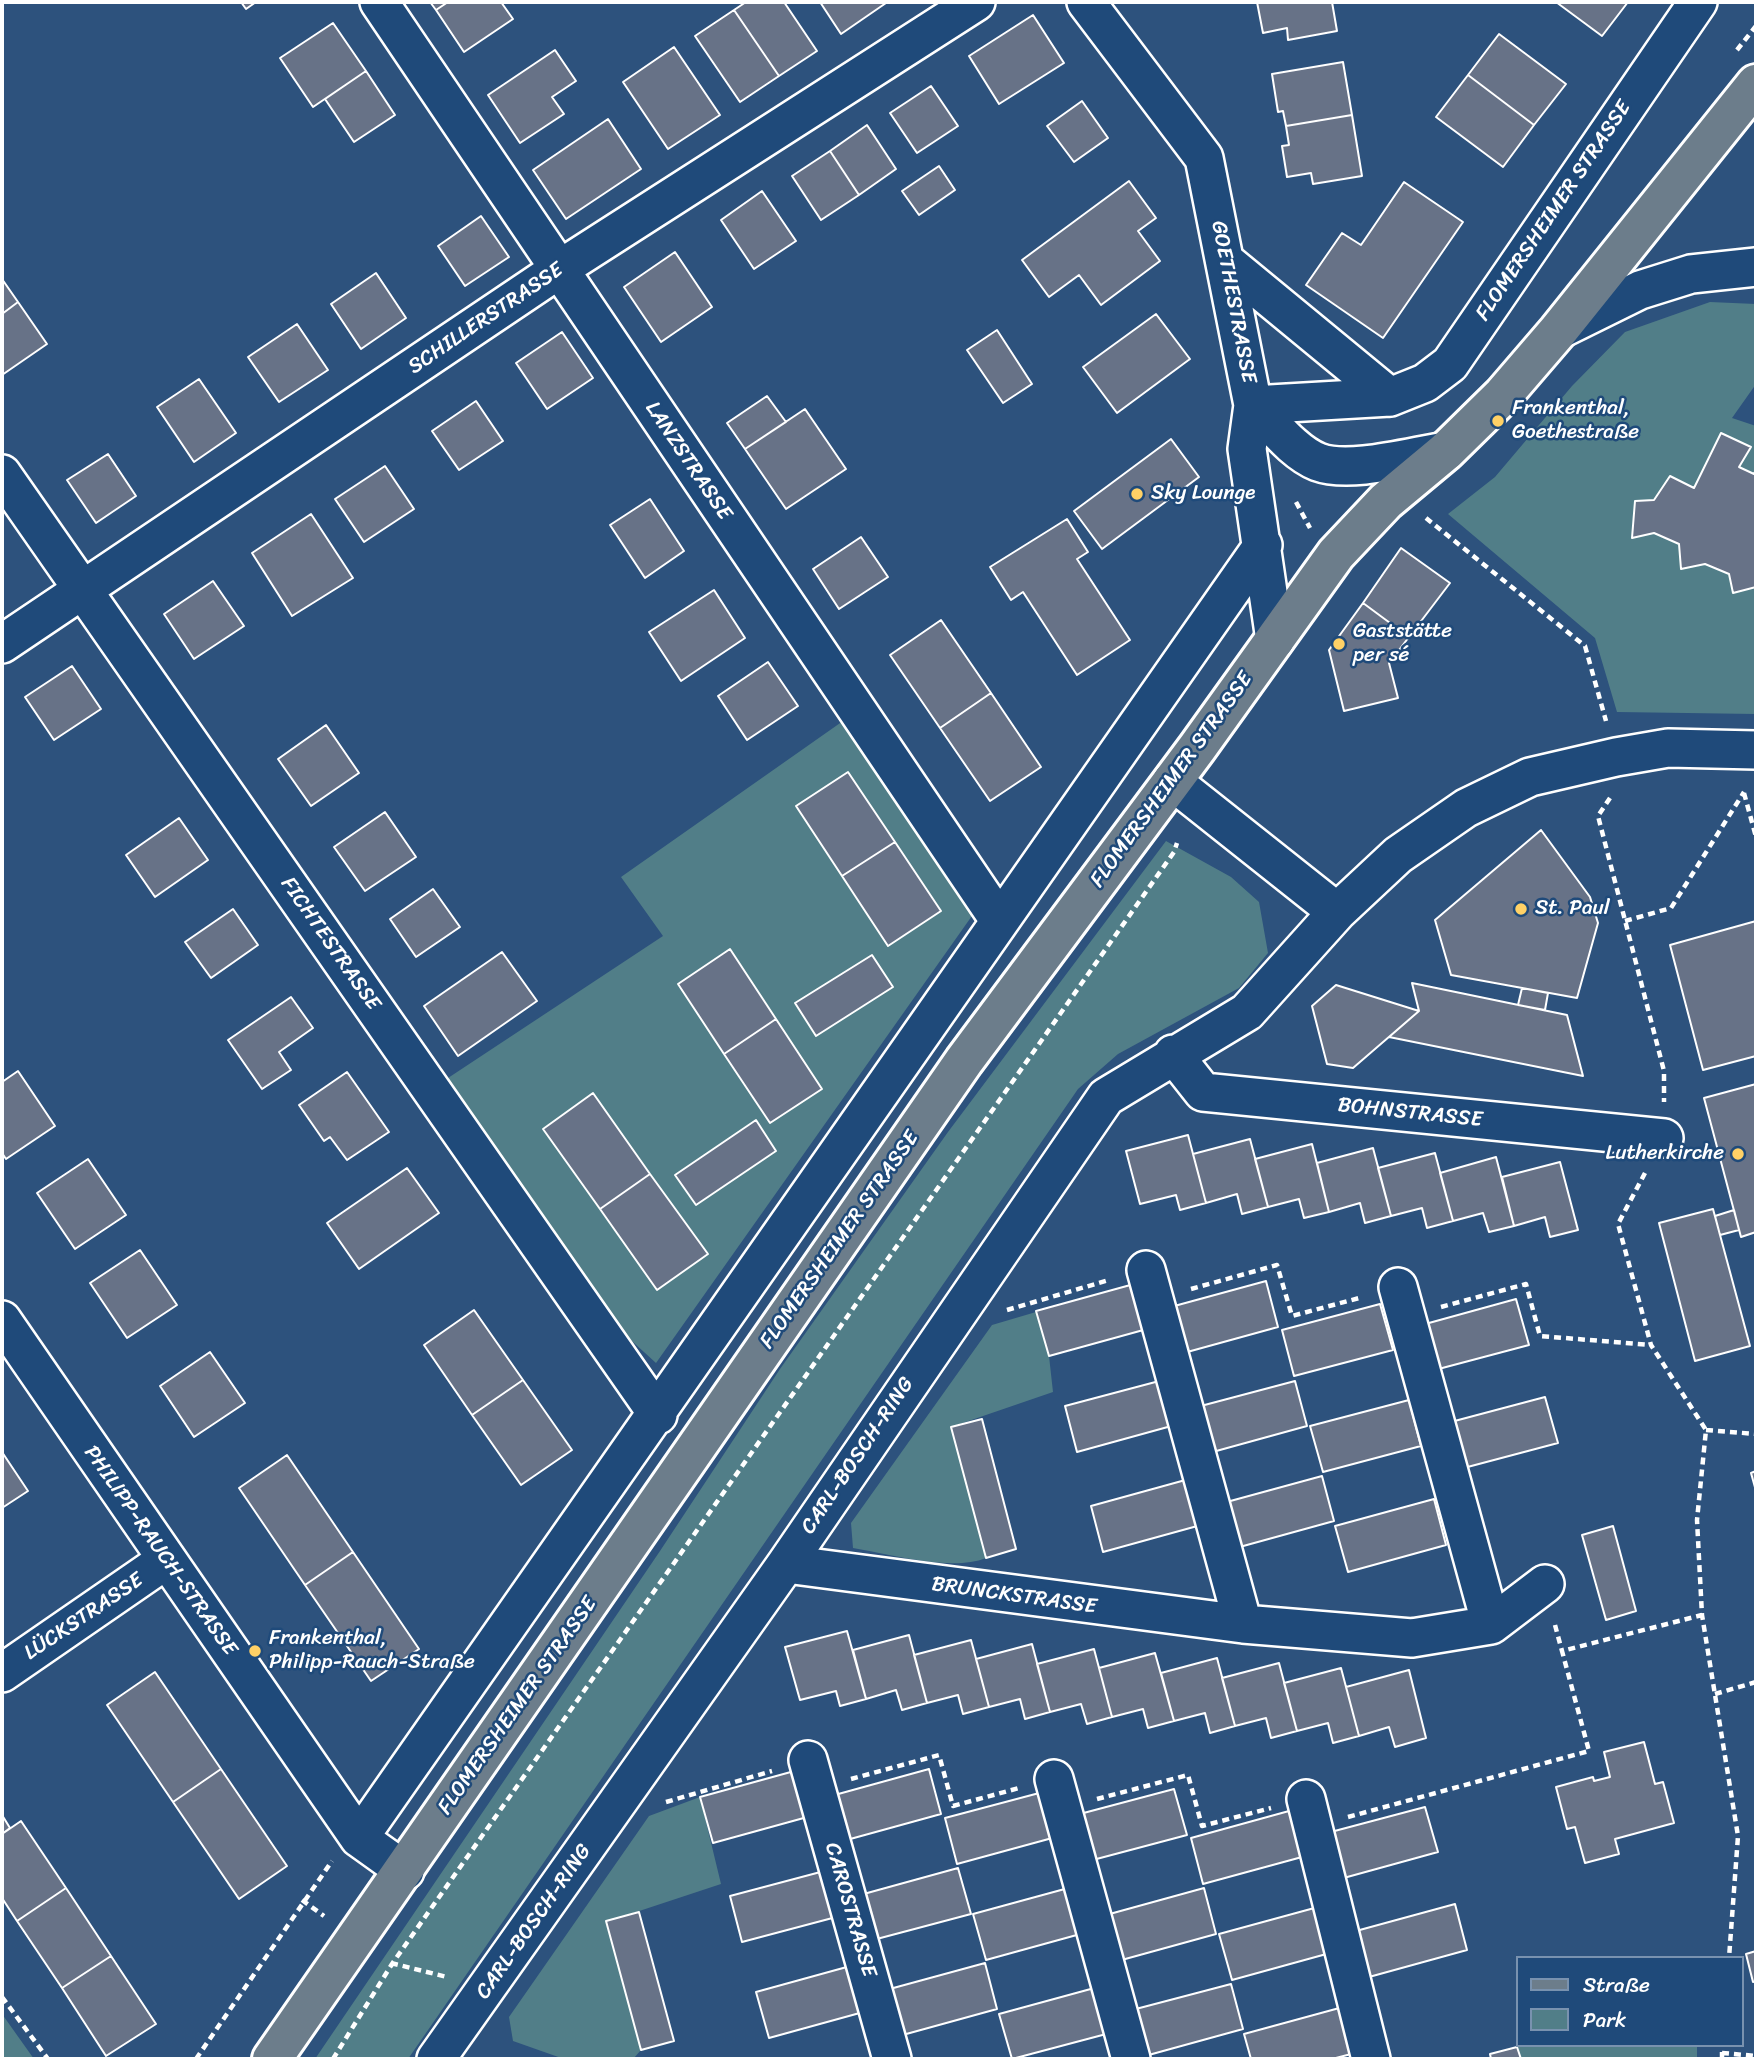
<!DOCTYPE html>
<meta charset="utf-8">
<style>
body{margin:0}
#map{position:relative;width:1758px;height:2061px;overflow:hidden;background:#2d527d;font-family:Sriracha,sans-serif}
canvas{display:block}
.frame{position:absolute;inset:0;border:4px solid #fff;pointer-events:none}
.legend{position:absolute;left:1516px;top:1956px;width:228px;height:91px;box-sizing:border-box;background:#1f4a7a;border:2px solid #7992af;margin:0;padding:9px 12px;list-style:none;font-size:21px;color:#fff}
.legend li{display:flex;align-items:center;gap:14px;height:35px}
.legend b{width:35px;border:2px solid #7992af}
</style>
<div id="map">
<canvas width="1758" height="2061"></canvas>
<div class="frame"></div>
<ul class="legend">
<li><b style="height:9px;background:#6c7d8b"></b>Straße</li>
<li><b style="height:19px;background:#517e88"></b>Park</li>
</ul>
</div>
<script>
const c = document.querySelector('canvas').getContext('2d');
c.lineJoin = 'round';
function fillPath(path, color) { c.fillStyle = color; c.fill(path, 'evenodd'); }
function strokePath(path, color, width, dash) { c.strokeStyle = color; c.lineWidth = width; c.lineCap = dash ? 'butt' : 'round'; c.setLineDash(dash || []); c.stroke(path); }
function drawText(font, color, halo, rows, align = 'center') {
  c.font = font + ' Sriracha,sans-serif'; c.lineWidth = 5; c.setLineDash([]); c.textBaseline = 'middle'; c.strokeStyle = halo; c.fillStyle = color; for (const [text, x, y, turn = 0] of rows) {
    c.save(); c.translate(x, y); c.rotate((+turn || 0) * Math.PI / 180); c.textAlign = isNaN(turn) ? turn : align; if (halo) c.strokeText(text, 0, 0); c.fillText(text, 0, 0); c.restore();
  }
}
fillPath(new Path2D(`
 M1710,302L1756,304V384L1732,418L1756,426V714L1617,712L1595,638L1448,514L1495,477L1572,386L1625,332Z
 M843,721L974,913L656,1363L622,1332L448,1078L663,936L621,877Z
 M1166,841L1231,877L1259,902L1268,953L1239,988L1118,1054L1078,1089L408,2059H315L660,1551L780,1369L948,1132Z
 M1036,1312L1049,1356L1053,1392L951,1427L986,1558C951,1572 890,1554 853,1548L851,1523L992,1325Z
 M700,1797L721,1884L606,1922L641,2050L634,2058L628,2059H564L513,2041L509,2017L649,1816Z
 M2,2014L34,2059H2Z
 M1518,2039V2045H1697V2059H1521L1516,2040Z`), '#517e88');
const building = new Path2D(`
 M241,2H256L246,9Z
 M430,2H448L436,10Z
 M448,2H501L513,19L464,52L436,10Z
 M746,2H784L817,51L779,76L734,10Z
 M820,2H886V3L841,34Z
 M1257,2H1332L1337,31L1288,40L1287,28L1263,33Z
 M1556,2H1628L1602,36Z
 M734,10L779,76L740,102L695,36Z
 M1033,15L1064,63L999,104L969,56Z
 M333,23L366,71L313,107L280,58Z
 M1499,34L1566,84L1534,125L1468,75Z
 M674,47L720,115L668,149L623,82Z
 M555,50L576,81L552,97L564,114L520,143L488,95Z
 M1343,62L1352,115L1286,126L1283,111L1278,112L1272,74Z
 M366,71L395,115L354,142L325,99Z
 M1468,75L1534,125L1503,167L1436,117Z
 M931,86L958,126L917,153L890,113Z
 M1082,101L1108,138L1074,162L1047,126Z
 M1352,115L1362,176L1313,184L1311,173L1287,177L1282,146L1289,145L1286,126Z
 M608,119L641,169L566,219L533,170Z
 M867,125L896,169L859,195L830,151Z
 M830,151L859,195L821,220L792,176Z
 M939,166L955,190L919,215L902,191Z
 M1129,181L1156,218L1138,231L1160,261L1101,305L1079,275L1049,297L1022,260Z
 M1404,182L1463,222L1383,338L1306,285L1342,233L1361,245Z
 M762,191L796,241L754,269L721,220Z
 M481,216L509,257L465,286L438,246Z
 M675,252L712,307L661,342L624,287Z
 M376,273L406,318L361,349L331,304Z
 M2,279L18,302L2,314Z
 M18,302L47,344L2,375V314Z
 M1156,314L1190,359L1117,413L1083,367Z
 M297,324L328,370L279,402L248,357Z
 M997,330L1032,384L1003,403L967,350Z
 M562,332L593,378L547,409L516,363Z
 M199,379L236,433L194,462L157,407Z
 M767,396L786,422L745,449L727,423Z
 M476,401L503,441L459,470L432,431Z
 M805,409L846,469L786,509L745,449Z
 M1721,433L1751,447L1739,467L1754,474L1756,470V587L1733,593L1729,574L1705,564L1681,569L1679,544L1654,533L1632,538L1635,501L1654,500L1670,476L1694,488Z
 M1171,439L1199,477L1102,549L1074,511Z
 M108,454L136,496L96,523L67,480Z
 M385,466L414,509L364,542L335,499Z
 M650,499L684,551L645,578L610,525Z
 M311,514L353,578L292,616L252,553Z
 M1067,519L1088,552L1077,559L1130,640L1077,675L1023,592L1011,600L990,567Z
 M861,537L888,577L839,609L813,569Z
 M1401,548L1450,583L1409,637L1363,603Z
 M213,581L244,626L194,659L164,614Z
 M714,590L745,638L681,681L649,632Z
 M1363,603L1409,637L1389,663L1398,698L1344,711L1329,650Z
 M941,620L991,693L940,728L890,655Z
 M768,662L798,706L747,740L718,696Z
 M72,666L101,709L54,740L25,697Z
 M991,693L1041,767L990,801L940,728Z
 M326,725L359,773L311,806L278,759Z
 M848,772L895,842L842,876L796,806Z
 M385,812L416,857L365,891L334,847Z
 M179,818L208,860L155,897L126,855Z
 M1541,830L1590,897L1598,923L1577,998L1451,975L1435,920Z
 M895,842L941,911L888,946L842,876Z
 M433,889L460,927L416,957L390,919Z
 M233,909L258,945L211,978L185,942Z
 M1756,921V1056L1703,1070L1670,945Z
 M730,949L776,1019L724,1054L678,984Z
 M502,952L537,1001L458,1056L424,1006Z
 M872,955L893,987L816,1036L795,1003Z
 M1412,983L1567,1015L1583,1076L1389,1037L1419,1011Z
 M1336,985L1419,1011L1353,1068L1327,1064L1312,1006Z
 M1522,988L1548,993L1545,1010L1518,1005Z
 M291,997L313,1028L279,1052L291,1070L262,1089L228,1040Z
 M776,1019L822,1089L770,1123L724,1054Z
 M18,1071L55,1126L6,1159L2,1153V1082Z
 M347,1072L389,1132L347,1160L330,1137L324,1141L299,1105Z
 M1756,1084V1232L1741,1237L1704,1098Z
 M593,1093L650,1174L600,1209L543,1129Z
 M756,1120L776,1151L696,1205L675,1175Z
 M1188,1135L1206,1203L1180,1210L1176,1195L1140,1204L1126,1151Z
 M1250,1139L1268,1207L1242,1214L1237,1194L1206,1203L1193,1154Z
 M1312,1144L1329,1212L1304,1218L1299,1199L1268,1207L1255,1159Z
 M1373,1148L1391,1216L1365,1223L1360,1203L1329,1212L1317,1163Z
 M1435,1153L1453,1221L1427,1228L1422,1208L1391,1216L1378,1168Z
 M1496,1157L1514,1226L1489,1232L1483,1213L1453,1221L1440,1173Z
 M88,1159L126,1215L75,1249L37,1193Z
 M1560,1162L1578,1230L1550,1237L1545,1217L1514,1226L1502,1177Z
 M407,1168L439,1213L359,1269L327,1223Z
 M650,1174L708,1254L657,1290L600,1209Z
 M1713,1209L1750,1346L1695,1361L1659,1223Z
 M1734,1210L1739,1230L1720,1235L1715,1216Z
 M140,1250L177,1305L127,1338L90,1283Z
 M1266,1281L1278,1327L1180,1354L1167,1308Z
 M1134,1284L1147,1329L1049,1356L1036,1311Z
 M1516,1299L1529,1345L1431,1371L1418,1326Z
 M1380,1304L1393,1350L1294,1376L1282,1330Z
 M474,1310L523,1380L472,1415L424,1345Z
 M210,1352L245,1403L194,1437L160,1386Z
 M523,1380L572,1450L521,1485L472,1415Z
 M1163,1380L1175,1425L1077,1452L1065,1406Z
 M1295,1381L1307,1426L1209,1453L1197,1407Z
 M1545,1397L1558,1443L1460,1469L1447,1423Z
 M1409,1400L1421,1446L1323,1472L1310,1426Z
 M982,1419L1016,1549L986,1558L951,1427Z
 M2,1452L28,1491L2,1508Z
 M287,1455L353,1552L305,1585L239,1488Z
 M1756,1471V1491L1751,1473Z
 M1322,1476L1334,1521L1236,1548L1223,1503Z
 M1189,1479L1201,1525L1103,1552L1091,1506Z
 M1434,1499L1446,1545L1348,1572L1335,1526Z
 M1613,1526L1636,1611L1606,1620L1582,1535Z
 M353,1552L419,1649L371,1681L305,1585Z
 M847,1631L866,1699L840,1706L836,1691L800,1700L785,1647Z
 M909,1635L927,1703L902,1710L896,1690L866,1699L853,1650Z
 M971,1640L989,1707L963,1714L958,1695L927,1703L914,1655Z
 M1032,1644L1050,1712L1025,1719L1020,1699L989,1707L976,1659Z
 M1094,1649L1112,1717L1087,1724L1081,1704L1050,1712L1037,1664Z
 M1155,1653L1174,1721L1148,1728L1143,1709L1112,1717L1099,1668Z
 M1217,1658L1235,1726L1210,1733L1205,1713L1174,1721L1161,1673Z
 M1279,1663L1297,1731L1271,1738L1266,1718L1235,1726L1222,1678Z
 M1341,1668L1359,1736L1333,1743L1328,1723L1297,1731L1284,1683Z
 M1409,1670L1426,1738L1395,1747L1389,1727L1359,1736L1346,1687Z
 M155,1672L221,1769L173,1802L107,1705Z
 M1644,1742L1655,1784L1663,1782L1674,1823L1615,1839L1619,1854L1585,1863L1575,1827L1567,1829L1556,1787L1593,1777L1594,1781L1610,1777L1604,1752Z
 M221,1769L287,1866L239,1899L173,1802Z
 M929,1769L941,1814L843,1841L831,1796Z
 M798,1770L811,1816L713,1843L700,1797Z
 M1174,1789L1187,1835L1089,1861L1076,1815Z
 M1043,1792L1056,1837L957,1864L945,1818Z
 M1425,1807L1438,1852L1340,1879L1327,1833Z
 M1289,1811L1302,1857L1203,1884L1191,1838Z
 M2,1815L10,1828L2,1834Z
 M21,1821L66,1888L17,1921L2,1898V1834Z
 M958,1868L971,1914L873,1940L860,1895Z
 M828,1870L840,1916L742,1942L730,1896Z
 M1072,1887L1084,1933L986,1960L973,1914Z
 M66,1888L111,1956L62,1988L17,1921Z
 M1204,1888L1216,1934L1118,1961L1106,1915Z
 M1455,1904L1467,1950L1369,1977L1356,1931Z
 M1318,1907L1330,1953L1232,1980L1219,1934Z
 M639,1912L674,2041L641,2050L606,1921Z
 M1756,1951V1981L1753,1982L1746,1954Z
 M111,1956L156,2024L106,2056L62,1988Z
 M985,1963L997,2009L899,2036L886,1990Z
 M854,1965L867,2011L769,2038L756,1992Z
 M1231,1984L1243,2029L1145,2056L1132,2010Z
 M1098,1987L1110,2033L1012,2059L999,2014Z
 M1343,2007L1355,2053L1332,2059H1251L1244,2034Z
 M1517,2047L1521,2059H1491L1490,2054Z`);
fillPath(building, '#677287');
strokePath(building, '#fff', 2);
const minor = new Path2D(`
 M379,2L999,920
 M1086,2L1204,158L1253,405L1247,449L1275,640
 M1225,261L1390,397L1425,383L1450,364L1698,2
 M1559,330L1640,290L1691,274L1756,267
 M1253,405C1272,423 1293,452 1318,462C1350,474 1412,456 1446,451
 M1253,405L1390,397
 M2,474L658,1415
 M2,644L558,270L976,2
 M1172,781L1337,912
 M1173,1054L1203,1092L1664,1138
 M1146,1270L1243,1624
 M1398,1287L1491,1625
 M2,1320L359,1838L405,1871
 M786,1564L1243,1624L1412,1638L1491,1625L1545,1584
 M2,1673L166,1560
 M808,1760L892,2059
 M1054,1779L1131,2059
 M1306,1799L1371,2059
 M359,1838L1263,545
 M436,2059L786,1564L1106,1097L1247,1012L1337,912L1398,855L1466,808L1530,777L1616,757L1668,748L1756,750`);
const major = new Path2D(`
 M272,2059L964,1061L1197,748L1336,554L1386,501L1446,451L1503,395L1558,331L1756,84`);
strokePath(minor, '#fff', 42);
strokePath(major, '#fff', 44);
strokePath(new Path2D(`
 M1737,50L1756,26
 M1296,502L1310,528
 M1426,518L1585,646L1606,721
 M1744,793L1756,837
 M1610,798L1598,816L1664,1071V1102
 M1625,921L1671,908L1744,792
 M1645,1173L1618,1224L1651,1345L1706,1430L1697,1520L1702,1615L1738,1836L1729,1958
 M1191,1289L1277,1265L1292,1316L1363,1297
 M1441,1307L1526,1284L1540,1336L1651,1345
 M1007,1310L1109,1280
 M1706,1430L1756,1434
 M1555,1625L1562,1651
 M1715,1694L1756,1682
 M851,1779L939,1755L953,1806L1019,1788
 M1097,1799L1188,1775L1202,1826L1271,1808
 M666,1802L772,1771
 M1348,1817L1589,1751L1562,1651L1702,1615
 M302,1900L324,1916
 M391,1963L447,1977
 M2,1997L48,2059
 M1722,2053L1756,2056
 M196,2059L332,1861
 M333,2059L392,1964L1174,852L1177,843
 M1722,2059V2045`), '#fff', 4.5, [7, 5]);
strokePath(minor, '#1f4a7a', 37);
strokePath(major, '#6c7d8b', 38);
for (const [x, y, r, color] of [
 [1498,421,7,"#ffd166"],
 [1137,494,7,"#ffd166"],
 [1339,644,7,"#ffd166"],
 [1521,909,7,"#ffd166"],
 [1738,1154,7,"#ffd166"],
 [255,1651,7,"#ffd166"]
]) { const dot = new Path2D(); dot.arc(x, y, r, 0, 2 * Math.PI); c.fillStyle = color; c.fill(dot); strokePath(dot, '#1f4a7a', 2.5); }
drawText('21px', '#fff', '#1f4a7a', [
 ["FLOMERSHEIMER STRASSE",1554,211,-56],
 ["GOETHESTRASSE",1233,302,79],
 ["SCHILLERSTRASSE",486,319,-34],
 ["LANZSTRASSE",688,461,56],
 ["FLOMERSHEIMER STRASSE",1172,780,-54],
 ["FICHTESTRASSE",330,944,55],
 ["BOHNSTRASSE",1410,1113,6],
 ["FLOMERSHEIMER STRASSE",840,1240,-55],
 ["CARL-BOSCH-RING",858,1456,-56],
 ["PHILIPP-RAUCH-STRASSE",160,1551,55],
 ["BRUNCKSTRASSE",1014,1596,8],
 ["LÜCKSTRASSE",84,1617,-34],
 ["FLOMERSHEIMER STRASSE",518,1706,-55],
 ["CAROSTRASSE",850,1910,74],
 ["CARL-BOSCH-RING",534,1922,-55]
]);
drawText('21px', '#fff', '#1f4a7a', [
 ["Frankenthal,",1512,409],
 ["Goethestraße",1512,433],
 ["Sky Lounge",1151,494],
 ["Gaststätte",1353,632],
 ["per sé",1353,656],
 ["St. Paul",1535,909],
 ["Lutherkirche",1724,1154,"right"],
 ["Frankenthal,",269,1639],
 ["Philipp-Rauch-Straße",269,1663]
], 'left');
</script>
